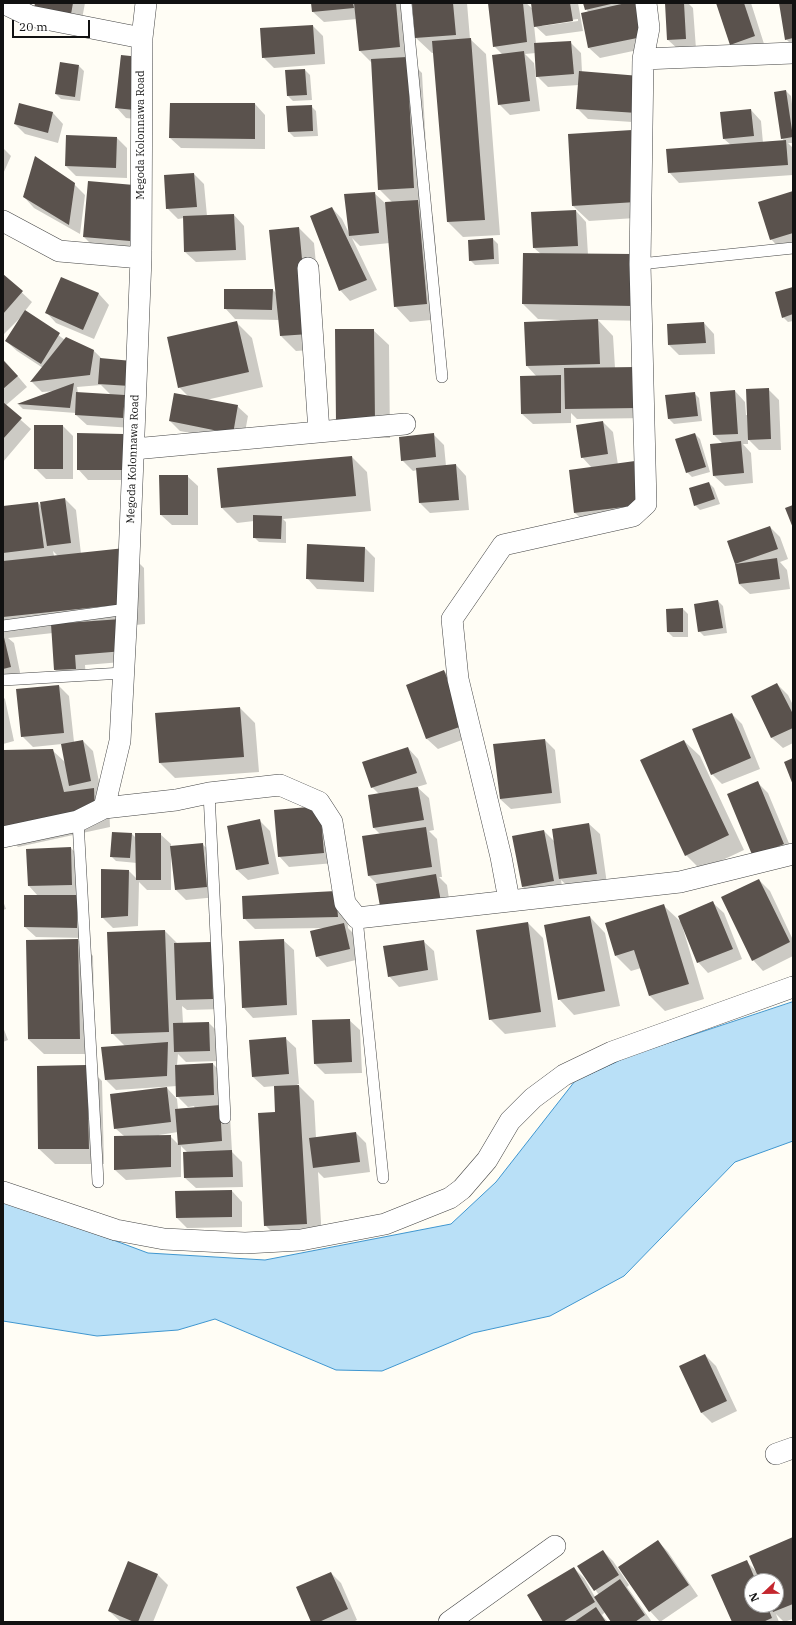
<!DOCTYPE html>
<style>
body{margin:0}
#map{position:relative;width:796px;height:1625px;overflow:hidden;background:#fffdf5;font-family:"IBM Plex Serif",serif}
canvas{display:block}
.frame{position:absolute;inset:0;border:4px solid #111;pointer-events:none}
.north{position:absolute;left:744px;top:1573px;width:40px;height:40px;box-sizing:border-box;background:#fff;border:1px solid #a0a0a0;border-radius:50%;rotate:248deg;font-size:11px;font-weight:700;line-height:16px;text-align:center;color:#111}
.north::after{content:'';display:block;margin:auto;width:14px;height:18px;background:#c4262e;clip-path:polygon(50% 0,100% 100%,50% 72%,0 100%)}
.scale{position:absolute;left:12px;top:20px;width:78px;height:18px;box-sizing:border-box;border:2px solid #111;border-top:0;padding-left:5px;font-size:12px;line-height:14px;white-space:nowrap;color:#111;-webkit-text-stroke:3px #fff;paint-order:stroke}
</style>
<div id="map">
<canvas width="796" height="1625"></canvas>
<div class="frame"></div>
<div class="north">N</div>
<div class="scale">20 m</div>
</div>
<script>
const c = document.querySelector('canvas').getContext('2d');
c.lineJoin = 'round';
function fillPath(path, color) { c.fillStyle = color; c.fill(path, 'evenodd'); }
function strokePath(path, color, width, dash) { c.strokeStyle = color; c.lineWidth = width; c.lineCap = dash ? 'butt' : 'round'; c.setLineDash(dash || []); c.stroke(path); }
function drawText(font, color, halo, rows, align = 'center') {
  c.font = font + ' "IBM Plex Serif",serif'; c.lineWidth = 4; c.setLineDash([]); c.textBaseline = 'middle'; c.strokeStyle = halo; c.fillStyle = color; for (const [text, x, y, turn = 0] of rows) {
    c.save(); c.translate(x, y); c.rotate((+turn || 0) * Math.PI / 180); c.textAlign = isNaN(turn) ? turn : align; if (halo) c.strokeText(text, 0, 0); c.fillText(text, 0, 0); c.restore();
  }
}
const water = new Path2D(`
 M793,1002V1141L735,1162L624,1276L550,1316L473,1333L382,1371L336,1370L215,1319L178,1330L97,1336L3,1321V1199L148,1253L265,1260L451,1224L496,1182L575,1081L629,1056Z`);
fillPath(water, '#b9e0f7');
strokePath(water, '#3f96cf', 1);
fillPath(new Path2D(`
 M36,3H85L80,30Z
 M312,3H409L411,62L422,73L429,203H419L433,217L442,319L410,322L395,306L390,243L360,246L352,238L377,290L350,301L340,290L332,208L342,219L349,233L374,193L385,203H393L379,189L372,63L360,51L357,19L324,22L313,12Z
 M413,3H467L470,39L486,54L500,235L463,237L448,222L434,53H432L416,38Z
 M489,3H526L533,9L532,3H578L583,31L546,36L534,25L536,44L570,42L581,53L582,72L647,123L588,119L577,108L579,85L548,87L537,76L536,53L525,54L534,63L540,111L510,115L499,104L503,55L494,46ZM578,19V21L542,26V24Z
 M584,3H648L652,47L600,58L589,48L582,14L588,12Z
 M666,3H688L693,8L696,49L679,50L668,40Z
 M717,3H751L765,47L741,55L731,44Z
 M780,3H793V46L786,39Z
 M313,26L323,36L325,64L274,68L263,57Z
 M121,56L144,120L126,118L116,107Z
 M79,66L84,71L80,101L61,99L56,94Z
 M305,70L310,75L312,100L293,101L288,96Z
 M786,91L791,96L793,112V143H788L793,148V175L679,183L669,172L731,145L724,139L751,110L761,121L763,143L785,142L782,138Z
 M255,104L265,115V149L181,148L170,138Z
 M20,105L53,113L63,124L58,143L25,134L15,124Z
 M311,106L316,111L318,136L294,137L289,132Z
 M569,135L651,217L589,221L573,206Z
 M117,138L127,148V178L76,176L66,166Z
 M3,148L11,156L3,174Z
 M194,174L204,184L207,216L234,215L244,226L246,260L196,262L185,252L184,218L178,219L167,208Z
 M74,184L85,195L80,234L34,208L24,197Z
 M134,186L140,251L95,248L84,237Z
 M793,193V246L781,250L771,239Z
 M576,211L586,222L588,255L648,321L598,320L613,336L615,368L648,418L577,419L571,413V423L533,424L522,414L537,377L527,366L560,322V320L538,319L523,304L524,254H541L534,248Z
 M299,228L314,243L324,349L296,351L281,336L279,320L235,319L225,308L273,290L277,294Z
 M493,239L498,244L499,264L475,265L470,260Z
 M3,275L32,302L25,311L65,340L93,350L140,396L124,395L135,406L133,428L87,425L76,415V413L23,409L18,404L56,391L42,392L32,382L43,368L17,351L6,341L22,316L3,335ZM101,385L111,395L78,393L77,387Z
 M62,278L99,294L109,305L94,339L56,323L46,312Z
 M793,288V321L788,322L783,317Z
 M237,323L252,338L263,387L206,400L237,406L248,416L243,443L180,431L170,421L189,397L179,387Z
 M704,323L714,334L715,354L679,355L669,345Z
 M373,330L389,345L390,438H352Z
 M3,359L27,387L5,406L31,429L3,462Z
 M768,389L779,400L781,450H759L748,439V444H743L751,453L753,483L725,486L714,476L723,444L714,435L711,393L735,391L745,402L746,415H748Z
 M694,393L699,398L702,421L674,424L669,419L666,396Z
 M603,422L613,432L618,465L645,473L651,515L586,523L575,513L592,468L582,457Z
 M63,426L73,436V479H46L35,468Z
 M433,434L444,445L446,466L456,465L466,476L469,510L430,513L420,503L417,470L413,471L402,460Z
 M695,434L700,439L710,472L692,477L687,472Z
 M124,435L134,480H88L78,469Z
 M352,457L367,472L371,511L283,519L286,522V543L259,542L254,537V521L237,523L222,508Z
 M187,476L198,486V525H172L161,515Z
 M709,483L714,488L720,504L700,510L695,505Z
 M65,499L76,510L81,554L125,549L144,568L145,624L126,626L134,661L85,665L86,679L66,680L55,670L53,633L8,638L14,643L21,677L3,681V501V507L38,503L42,507ZM53,551L58,556H54Z
 M770,527L780,537L788,559L780,562L787,570L790,589L750,594L739,584L736,563Z
 M365,548L375,558L374,592L317,589L307,578Z
 M718,601L723,606L727,633L704,636L699,631Z
 M683,609L688,614V637H673L668,632Z
 M444,671L455,682L475,735L438,749L427,739L407,685Z
 M777,684L788,695L793,705V743L783,748L772,738L752,697Z
 M59,686L69,696L74,742L83,741L93,751L101,792L96,793L109,805L110,827L18,847L3,832V751L52,750L66,763L62,744L33,747L22,736Z
 M3,697L5,699L14,741L3,744Z
 M240,708L255,723L259,772L175,778L160,763L156,713Z
 M732,714L742,724L760,769L722,784L712,774Z
 M545,740L555,750L561,803L511,809L500,799Z
 M684,741L700,756L744,850L701,870L686,855Z
 M408,748L418,759L427,784L417,787L429,798L434,830L429,831L437,839L442,877H439L447,885L451,913L377,884L369,876L381,835L374,828L369,796L379,794L372,787Z
 M757,782L768,793L793,853L764,867Z
 M320,807L334,863L289,867L279,856Z
 M259,820L270,831L279,874L248,880L237,870L228,827Z
 M589,824L600,834L607,884L571,889L561,880L563,892L533,897L523,887L544,831L555,842Z
 M132,834L136,838L160,834L171,844V847L202,844L213,854L217,897L186,900L176,890L172,855H171V890H147L139,882L138,926L113,928L102,917L129,871L137,879V863L116,861L111,856Z
 M71,848L81,859L87,938L36,937L25,927L38,896L29,886Z
 M759,880L770,891L793,940V956L763,971L753,960Z
 M3,901L6,909L3,910Z
 M346,902L348,928L354,934L360,959L327,967L317,956L324,928L255,929L244,918Z
 M713,903L724,913L742,959L708,973L698,962Z
 M664,906L681,922L704,999L665,1011L650,996L641,968L631,971L616,956Z
 M590,917L605,933L620,1006L574,1015L559,999Z
 M528,923L543,938L556,1027L505,1034L490,1019Z
 M165,931L178,944L211,943L223,1009L187,1010L182,1006L183,1023H209L219,1033L220,1061L186,1062L178,1054L177,1065L213,1064L223,1074L230,1116L232,1152L242,1162L243,1187L196,1188L185,1178L188,1153L181,1146V1177L126,1180L115,1170V1137L124,1136L115,1128L167,1088L177,1099L178,1109L195,1108L194,1106L188,1107L177,1096V1086L116,1090L106,1080L125,1046L112,1033ZM178,1132L179,1145L170,1136H159V1135Z
 M78,940L93,956L95,1054H44L28,1039Z
 M283,940L294,950L297,1015L253,1018L243,1007Z
 M423,941L434,951L438,980L399,987L389,976Z
 M349,1020L360,1030L362,1073L325,1074L314,1063Z
 M3,1027L8,1040L3,1042Z
 M285,1038L296,1048L299,1084H297L314,1101L316,1138L356,1133L366,1143L370,1172L324,1178L318,1172L322,1239L281,1241L265,1225L276,1113L275,1086L264,1087L253,1077Z
 M87,1066L102,1081L104,1164H55L39,1149L38,1067Z
 M232,1191L242,1202V1227L187,1228L176,1217Z
 M705,1355L716,1366L737,1411L712,1423L702,1413Z
 M793,1539V1619L784,1622L776,1614L779,1622H733L746,1561L756,1571ZM752,1581H776V1605H752Z
 M658,1541L668,1552L698,1596L660,1622L650,1611Z
 M603,1551L613,1561L629,1585L627,1587L652,1622H612L605,1612L602,1615L608,1622H545L574,1568L584,1578L595,1597L599,1595L579,1566Z
 M331,1573L341,1583L357,1620L353,1622H312Z
 M158,1575L168,1585L153,1622H121L109,1611Z`), '#0003');
fillPath(new Path2D(`
 M35,3H73L70,20L33,13Z
 M311,3H353L354,8L312,12Z
 M354,3H396L400,47L359,51Z
 M412,3H453L456,35L415,38Z
 M488,3H523L527,42L493,47Z
 M531,3H570L573,21L534,27Z
 M583,3H611V4L585,10Z
 M626,3H635L642,37L588,48L581,13Z
 M665,3H684L686,39L667,40Z
 M716,3H744L755,36L730,45Z
 M779,3H793V38L785,40Z
 M313,25L315,54L262,58L260,28Z
 M471,38L485,220L447,222L432,41Z
 M571,41L574,74L536,77L534,43Z
 M524,51L530,101L498,105L492,55Z
 M121,55L140,57L134,110L115,108Z
 M407,57L414,188L378,190L371,59Z
 M60,62L79,65L75,97L55,94Z
 M305,69L307,95L287,96L285,70Z
 M579,71L640,76L637,113L576,109Z
 M786,90L793,137L781,139L774,92Z
 M19,103L53,112L48,133L14,124Z
 M170,103H255V139L169,138Z
 M312,105L313,131L288,132L286,106Z
 M751,109L754,136L723,139L720,112Z
 M632,130L636,202L572,206L568,134Z
 M66,135L117,137L116,168L65,166Z
 M786,140L788,165L668,173L666,149Z
 M35,156L75,183L69,225L23,197Z
 M194,173L197,207L166,209L164,175Z
 M88,181L134,185L130,241L83,237Z
 M793,191V233L770,240L758,202Z
 M375,192L379,233L349,236L344,194Z
 M418,200L427,304L394,307L385,202Z
 M332,207L367,280L339,291L310,216Z
 M576,210L578,246L533,248L531,212Z
 M234,214L236,250L184,252L183,216Z
 M299,227L309,334L280,336L269,230Z
 M493,238L494,259L469,261L468,240Z
 M523,253L633,254V306L522,304Z
 M3,274L23,291L3,314Z
 M61,277L99,293L83,330L45,313Z
 M793,287V314L782,318L775,292Z
 M224,289H273L272,310L224,309Z
 M25,310L60,333L41,364L5,341Z
 M598,319L600,364L526,366L524,322Z
 M237,321L249,372L178,388L167,337Z
 M704,322L706,343L668,345L667,324Z
 M335,329H374L375,423H336Z
 M66,337L94,350L90,375L30,382Z
 M100,358L132,361L130,386L98,384Z
 M3,360L18,376L3,389Z
 M637,367L638,408L565,409L564,368Z
 M561,375V413L521,414L520,376Z
 M74,383L70,408L17,404Z
 M769,388L771,439L748,440L746,389Z
 M735,390L738,434L713,435L710,392Z
 M76,392L125,395L123,418L75,415Z
 M695,392L698,416L668,419L665,395Z
 M174,393L238,405L233,434L169,421Z
 M3,402L22,418L3,439Z
 M603,421L608,454L581,458L576,425Z
 M34,425H63V469H34Z
 M77,433L124,434V470H77Z
 M434,433L436,457L401,461L399,437Z
 M695,433L706,467L686,473L675,439Z
 M741,441L744,473L713,476L710,444Z
 M352,456L356,496L221,508L217,468Z
 M635,461L641,505L574,513L569,470Z
 M456,464L459,500L419,503L416,468Z
 M159,475H188V515H160Z
 M709,482L715,499L694,506L689,488Z
 M65,498L71,543L47,546L40,502Z
 M38,502L44,548L3,553V506Z
 M793,505V528L785,508Z
 M253,515L282,516L281,539L253,538Z
 M770,526L778,549L735,564L727,541Z
 M307,544L365,547L364,582L306,579Z
 M125,548L126,604L3,617V561Z
 M777,558L780,579L739,584L735,564Z
 M718,600L723,628L698,632L694,604Z
 M683,608V632H667L666,609Z
 M121,619L124,651L75,655L76,669L54,670L51,624Z
 M3,633L11,667L3,669Z
 M444,670L465,725L426,739L406,685Z
 M777,683L793,714V728L771,738L751,696Z
 M59,685L64,733L21,737L16,689Z
 M240,707L244,757L159,763L155,713Z
 M732,713L751,758L711,775L692,729Z
 M545,739L552,793L500,799L493,744Z
 M83,740L91,781L69,786L61,744Z
 M684,740L729,835L685,856L640,760Z
 M408,747L417,773L371,788L362,762Z
 M53,749L64,792L94,788L95,812L3,832V750Z
 M793,758V785L784,762Z
 M758,781L784,844L753,857L727,794Z
 M418,787L424,820L373,828L368,795Z
 M320,806L324,853L278,857L274,810Z
 M260,819L269,864L236,870L227,826Z
 M589,823L597,874L559,879L552,829Z
 M426,827L432,867L368,876L362,836Z
 M544,830L554,881L522,887L512,836Z
 M112,832L132,833L130,858L110,857Z
 M135,833H161V880H136Z
 M203,843L207,887L175,890L170,846Z
 M71,847L72,885L28,886L26,849Z
 M101,869L129,870L128,916L101,918Z
 M436,874L441,902L381,912L376,884Z
 M759,879L790,942L752,961L721,897Z
 M336,891L338,917L243,919L242,896Z
 M24,895H77V928L24,927Z
 M713,901L733,949L697,963L678,916Z
 M664,904L689,984L649,996L634,950L615,956L605,923Z
 M590,916L605,991L558,1000L544,925Z
 M528,922L541,1012L489,1020L476,930Z
 M344,923L350,949L316,957L310,931Z
 M165,930L169,1032L111,1034L107,932Z
 M78,939L80,1039H28L26,940Z
 M284,939L287,1005L242,1008L239,941Z
 M424,940L428,970L388,977L383,946Z
 M211,942L213,999L176,1000L174,943Z
 M350,1019L352,1062L314,1064L312,1020Z
 M209,1022L210,1051L174,1052L173,1023Z
 M286,1037L289,1074L252,1077L249,1040Z
 M168,1042L167,1076L105,1080L101,1047Z
 M213,1063L214,1095L176,1097L175,1065Z
 M87,1065L89,1149H38L37,1066Z
 M299,1085L307,1224L264,1226L258,1113L275,1112L274,1086Z
 M167,1087L171,1122L114,1129L110,1094Z
 M220,1105L222,1141L178,1145L175,1109Z
 M356,1132L360,1162L313,1168L309,1138Z
 M171,1135V1167L114,1170V1136Z
 M232,1150L233,1177L184,1178L183,1152Z
 M232,1190V1217L176,1218L175,1191Z
 M705,1354L727,1401L701,1413L679,1366Z
 M793,1537V1604L773,1612L770,1605H776V1581H760L749,1556Z
 M658,1540L689,1585L649,1612L618,1567Z
 M603,1550L619,1575L594,1591L577,1566Z
 M747,1560L756,1581H752V1605H767L772,1618L763,1622H732L711,1575Z
 M128,1561L158,1574L138,1622H134L108,1611Z
 M574,1567L595,1602L563,1622H543L527,1595Z
 M331,1572L348,1609L319,1622H311L296,1587Z
 M620,1579L645,1615L635,1622H611L594,1597Z
 M596,1607L606,1622H574Z`), '#5a524d');
const lane = new Path2D(`
 M406,3L442,377
 M640,264L793,248
 M3,626L127,609
 M3,680L123,673
 M209,793L225,1118
 M78,821L98,1182
 M357,918L383,1178`);
const street = new Path2D(`
 M3,3L30,16L142,38
 M643,59L793,53
 M3,221L59,251L141,258
 M308,268L319,432
 M134,449L405,424
 M104,808L176,800L209,793L280,785L319,802L332,822L345,903L357,918L680,882L793,854
 M3,837L78,821L104,808L120,741L127,609L141,258L142,38L146,3
 M509,900L501,857L458,679L452,619L503,545L633,516L646,504L640,264L643,59L649,28L646,3
 M3,1192L116,1230L164,1239L245,1243L301,1240L385,1224L450,1198L462,1189L487,1160L510,1121L533,1098L564,1075L612,1052L793,987
 M776,1454L793,1448
 M449,1622L555,1546`);
strokePath(lane, '#444', 12);
strokePath(street, '#444', 22);
strokePath(lane, '#fff', 11);
strokePath(street, '#fff', 21);
drawText('11px', '#111', '#fff', [
 ["Megoda Kolonnawa Road",141,135,-90],
 ["Megoda Kolonnawa Road",133,459,-88]
]);
</script>
